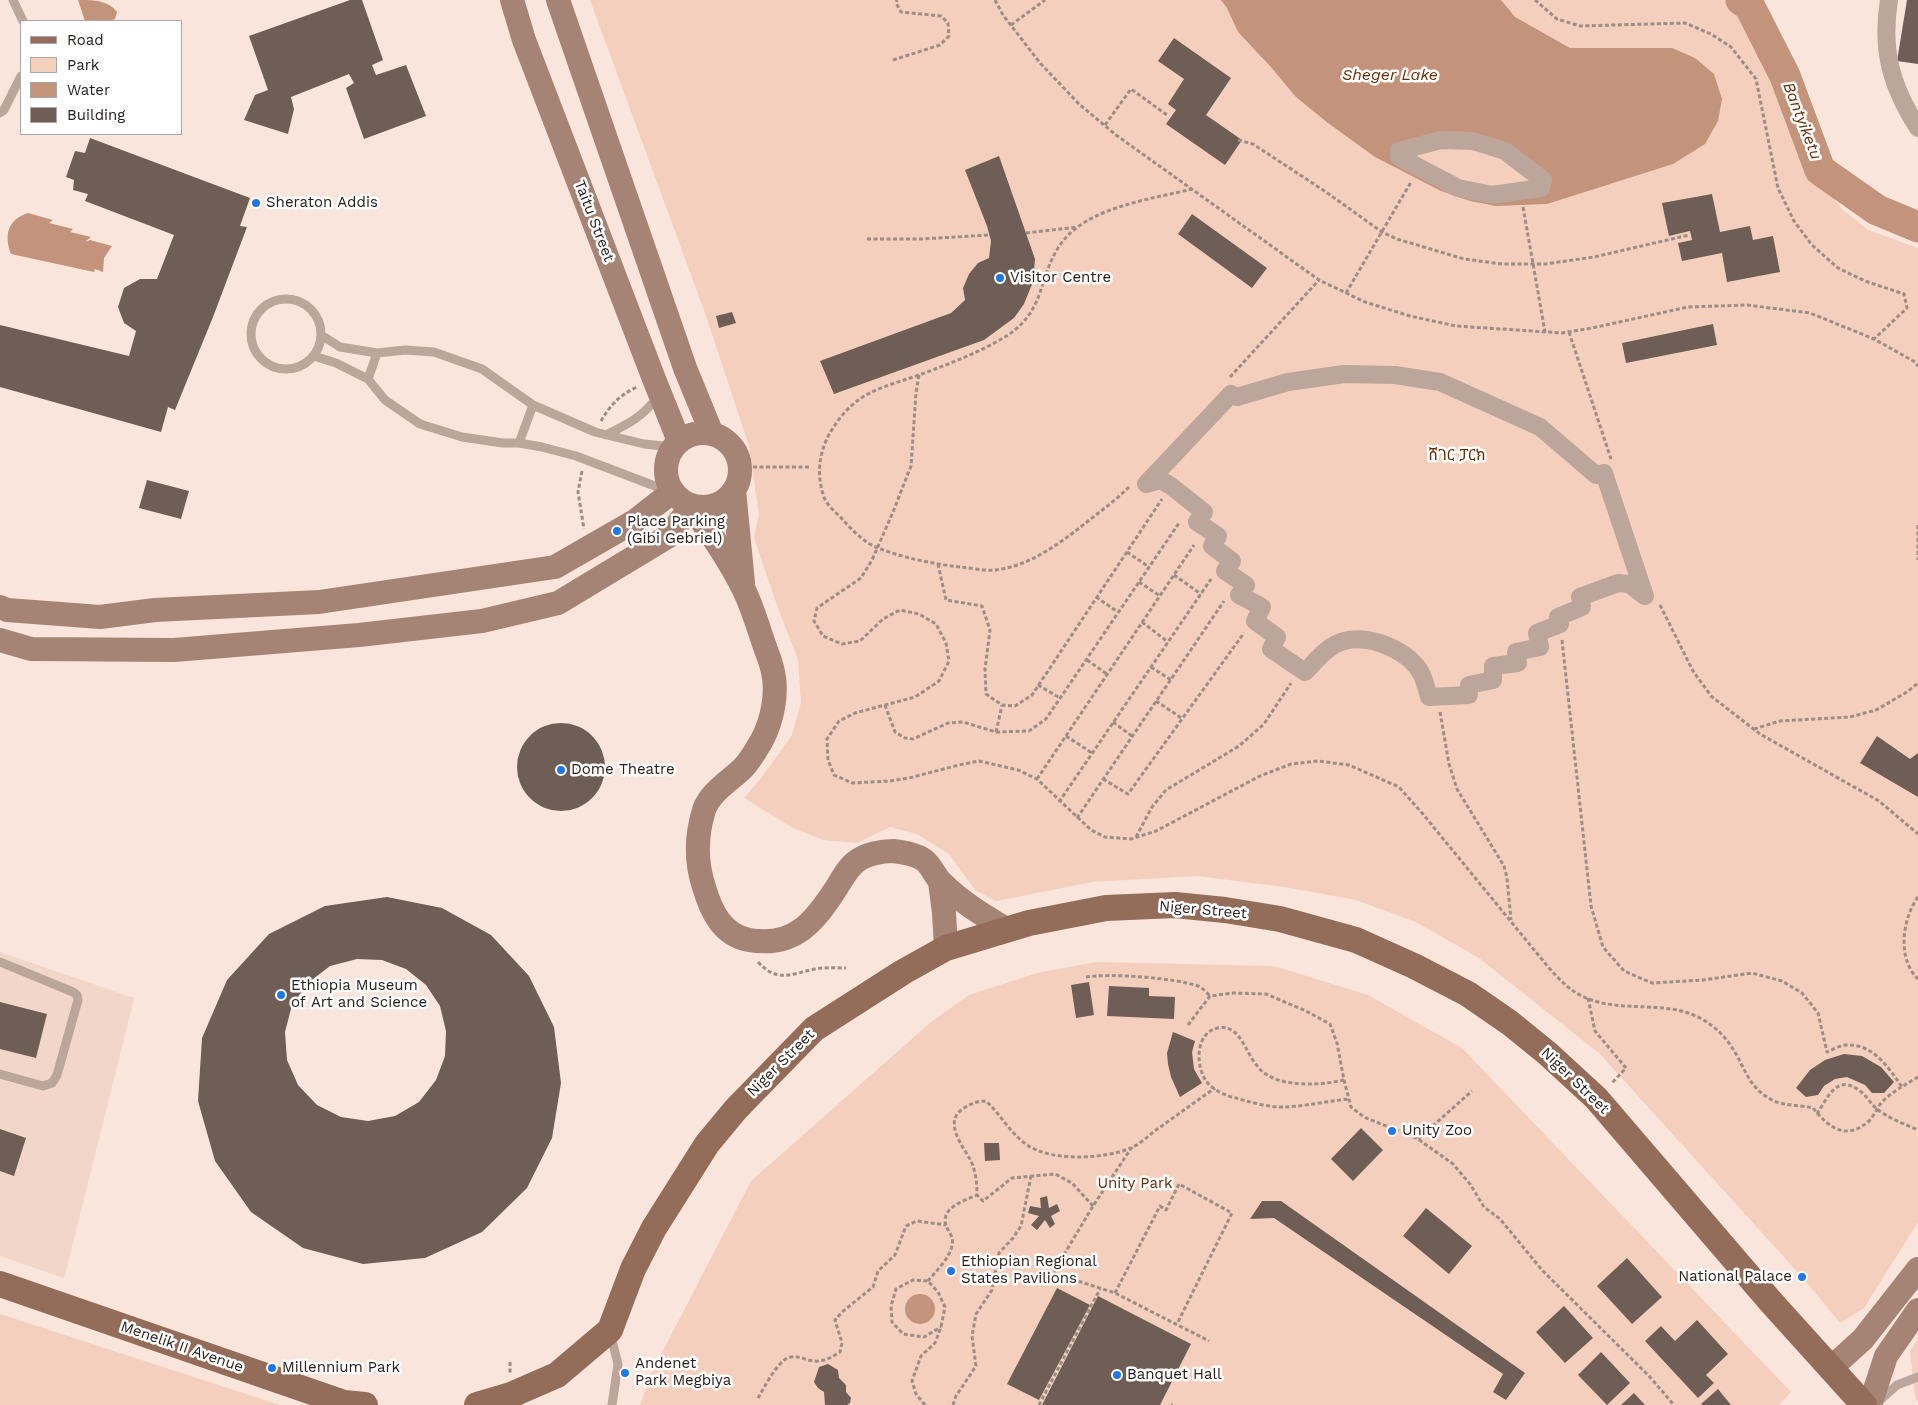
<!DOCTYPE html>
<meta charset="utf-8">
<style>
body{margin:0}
#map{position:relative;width:1918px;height:1405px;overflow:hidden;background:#f9e5db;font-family:"Work Sans",sans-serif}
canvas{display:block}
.legend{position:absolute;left:20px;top:20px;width:162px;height:115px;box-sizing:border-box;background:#fff;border:1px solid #a9a6a4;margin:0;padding:6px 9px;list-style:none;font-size:15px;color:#27201c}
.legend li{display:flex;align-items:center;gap:10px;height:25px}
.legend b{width:25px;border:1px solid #a9a6a4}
</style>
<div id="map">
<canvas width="1918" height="1405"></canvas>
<ul class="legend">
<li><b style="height:6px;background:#946c5a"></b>Road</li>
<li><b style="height:14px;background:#f5cfbd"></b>Park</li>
<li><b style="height:14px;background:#c4937b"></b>Water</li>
<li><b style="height:14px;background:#6f5e56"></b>Building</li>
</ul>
</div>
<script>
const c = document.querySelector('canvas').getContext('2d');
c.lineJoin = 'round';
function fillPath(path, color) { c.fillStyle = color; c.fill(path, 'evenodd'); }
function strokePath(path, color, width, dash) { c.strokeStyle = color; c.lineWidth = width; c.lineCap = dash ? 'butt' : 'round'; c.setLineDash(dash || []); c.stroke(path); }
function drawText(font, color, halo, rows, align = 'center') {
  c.font = font + ' "Work Sans","Noto Sans Ethiopic",sans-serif'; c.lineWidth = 5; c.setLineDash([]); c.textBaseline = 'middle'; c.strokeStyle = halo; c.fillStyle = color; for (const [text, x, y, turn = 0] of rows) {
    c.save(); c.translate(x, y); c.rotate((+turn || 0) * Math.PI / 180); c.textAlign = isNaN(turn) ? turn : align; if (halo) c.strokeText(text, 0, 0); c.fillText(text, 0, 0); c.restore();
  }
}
fillPath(new Path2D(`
 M0,952L134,998L64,1278L0,1256Z`), '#f2d6c9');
fillPath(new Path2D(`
 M590,0H1724L1746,15L1769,44L1796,135L1826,189L1842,209L1868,230L1918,248V1222L1864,1308L1840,1323L1802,1277L1600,1054L1479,958L1416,922L1356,900L1285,887L1196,876L1092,882L996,901L975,890L949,854L917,834L890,827L857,843L823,840L793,828L744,798L762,777L792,735L801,703L798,659L779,611L754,538L759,515L749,446L705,313Z
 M1096,962L1274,966L1368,995L1462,1048L1791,1392L1779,1405H640L653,1370L751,1181L931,1022L969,995L1037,973Z
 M0,1314L280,1405H0Z
 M1918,1339V1402L1915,1398L1910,1351Z`), '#f5cfbd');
fillPath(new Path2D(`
 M78,0C93,0 108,0 117,12L115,19L109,21H85Z
 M1221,0H1501L1515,17L1570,48H1672L1695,58L1714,74L1722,99L1718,121L1705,144L1673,164L1547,204L1496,206L1470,201L1441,191L1375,157L1328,123L1296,97L1270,66L1238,32L1227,8ZM1473,141L1543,180L1541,188H1458L1399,151Z
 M28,213L53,220L49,223L73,229L70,232L91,237L85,242L90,240L112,246L104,258L103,272L95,269L94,272L11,254C4,236 7,220 28,213Z
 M905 1309a15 15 0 1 1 30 0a15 15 0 1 1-30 0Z`), '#c4937b');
strokePath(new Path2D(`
 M1741,0L1749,5L1785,76L1820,170L1877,210L1918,227`), '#c4937b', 31);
fillPath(new Path2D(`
 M350,0H362L383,60L372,65L376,75L406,65L426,116L364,139L346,88L354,83L349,74L291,97L294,109L288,134L244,120L255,95L268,90L249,36Z
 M1907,0H1918V64L1897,61Z
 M1174,38L1231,78L1206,115L1242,140L1225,165L1166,124L1176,110L1168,104L1184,79L1158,61Z
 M90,138L250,198L240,226L247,227L213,317L175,410L168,407L161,432L0,387V325L129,356L136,331L124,323L118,307L124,288L140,279H157L174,235L85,201L88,194L73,190L74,180L66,177L75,151L85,153Z
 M999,156L1035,259L1033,282L1024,304L1014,318L984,340L834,394L820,361L951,313L965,300L963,288L969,274L978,263L989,258L991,241L987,226L965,170Z
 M1712,194L1720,232L1750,226L1753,240L1773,236L1780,272L1727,282L1722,253L1682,261L1678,243L1692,240L1690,231L1669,236L1662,203Z
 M1192,214L1267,268L1252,288L1178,234Z
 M732,312L736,323L719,328L716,316Z
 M1713,324L1717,345L1626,363L1622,343Z
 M147,480L189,491L181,519L139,508Z
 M517 767a44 44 0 1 1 88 0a44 44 0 1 1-88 0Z
 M1877,736L1910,759L1918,753V797L1860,763Z
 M387,897L442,908L491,935L529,976L554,1027L561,1083L552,1138L527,1188L482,1232L425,1258L363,1264L303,1248L251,1212L215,1161L198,1101L202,1038L227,980L269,934L325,906ZM357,959L382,960L406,969L426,985L440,1006L446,1031L445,1056L436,1080L419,1102L395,1116L368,1121L341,1117L317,1105L298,1085L287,1060L285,1032L292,1005L308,983L330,966Z
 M1089,982L1094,1015L1076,1018L1071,985Z
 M1109,986L1149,988V996L1175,997L1174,1019L1107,1016Z
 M0,1002L47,1014L36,1058L0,1049Z
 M1173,1032L1195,1041L1192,1052L1194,1069L1202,1083L1180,1097L1171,1077L1168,1064L1167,1053Z
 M1844,1054L1862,1056L1881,1067L1894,1082L1884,1093H1872L1865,1085L1847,1077L1835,1079L1824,1086L1818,1095L1806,1097L1796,1088L1810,1070L1825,1060Z
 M1361,1128L1383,1150L1353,1181L1331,1159Z
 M0,1129L26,1138L14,1176L0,1171Z
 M984,1143H999L1000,1160L985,1161Z
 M1047,1196L1049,1208L1057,1204L1060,1211L1051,1216L1055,1224L1050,1228L1045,1220L1037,1230L1031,1225L1039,1216L1028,1213L1030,1206L1041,1208L1040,1198Z
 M1262,1201H1281L1525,1373L1506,1400L1493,1392L1503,1374L1274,1218L1250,1219Z
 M1426,1208L1472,1246L1449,1274L1403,1236Z
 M1627,1258L1662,1297L1632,1324L1597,1286Z
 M1057,1288L1090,1305L1039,1400L1007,1384Z
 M1098,1296L1191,1344L1160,1405H1042Z
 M1564,1306L1593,1338L1565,1363L1536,1332Z
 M1697,1320L1728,1354L1706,1375L1714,1383L1698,1398L1645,1341L1661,1326L1675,1341Z
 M1601,1352L1630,1383L1607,1405L1578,1375Z
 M828,1364L838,1370L839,1378L846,1385V1392L851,1398L850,1403L847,1405H825L824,1392L818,1388L814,1382L819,1367Z
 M1718,1389L1731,1405H1703L1701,1404Z
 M1634,1393L1645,1405H1621Z`), '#6f5e56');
strokePath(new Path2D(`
 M995,0L1003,15L1040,63L1079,104L1116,135L1319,280L1365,302L1410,316L1456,326L1562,333L1592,328L1688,307L1747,305L1810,313L1874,339L1915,362L1918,366
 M1535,0L1557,19L1580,26L1685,23L1711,34L1731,47L1756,79L1778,188L1794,221L1812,245L1838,268L1865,281L1904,294L1907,308L1874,339
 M1011,25L1045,0
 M893,60L940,45L949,36L948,23L941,16L901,12L896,3L897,0
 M1105,125L1131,89L1167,115
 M1238,140L1253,144L1326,192L1382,232L1397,239L1464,259L1502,264H1545L1594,257L1689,235
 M1523,207L1545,332
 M1026,233L1077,227
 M867,239H921L990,235
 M1346,293L1411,182
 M1569,332L1611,459
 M919,375L916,393L911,466L893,512L872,560L861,578L817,608L814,621L823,636L842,644L860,641L883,619L900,610L919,614L936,624L946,643L949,661L939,681L915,697L855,713L839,721L827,739L828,760L834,775L852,783L890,781L909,778L959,765L979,761L1018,770L1037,779L1091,830L1105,837L1131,839L1156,831L1260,776L1291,764L1318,761L1349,765L1399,787L1422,813L1549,968C1560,980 1570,991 1584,997C1621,1014 1663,999 1700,1018C1713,1025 1723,1034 1731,1046C1745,1066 1747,1087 1772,1100C1783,1106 1800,1105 1813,1108C1829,1128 1846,1141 1869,1121C1874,1116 1877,1108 1882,1102C1893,1091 1905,1085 1918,1077
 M1230,377L1319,280
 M601,421C610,405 621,394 637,387
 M740,467H810
 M582,471L578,492L584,529
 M1129,487C1118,498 1105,508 1092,518C1063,541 1033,565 996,570C985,571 971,568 960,567C933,564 904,558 878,548C865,543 853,531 844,521C838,514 827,506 824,497C813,465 823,437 845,412C866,389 891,385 919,375C949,364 981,352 1008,335C1045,310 1038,280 1058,248C1083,207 1149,200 1192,189
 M1918,525V560
 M1127,552L1149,567
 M938,564L946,600L982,606L990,630L985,669L986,694L1002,705L1015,706L1032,695L1162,499
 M1174,575L1201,594
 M1139,582L1160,596
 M1096,597L1118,612
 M1660,605L1693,671L1711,696L1760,734L1879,801L1918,834
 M1142,622L1168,642
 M1562,640L1591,906L1603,947L1624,971L1652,983L1703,980L1752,973L1782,981L1802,993L1818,1013L1827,1052C1832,1050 1839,1046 1845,1045C1873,1043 1888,1067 1902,1087
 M1087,660L1107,674
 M1151,667L1171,680
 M1038,685L1060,698
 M1156,701L1183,719
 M885,705L895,732L905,738L913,739L948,723L963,722L996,732L1029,731L1046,719L1179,523
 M1440,712L1449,764L1457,789L1504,866L1507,878L1511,920
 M1113,722L1132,736
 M1754,729L1780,721L1850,717L1876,710L1907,692L1918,683
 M996,732L1002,705
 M1066,736L1092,753
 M1037,779L1194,545
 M1103,779L1128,794L1244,633
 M1059,802L1211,579
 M1077,818L1224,601
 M1136,837L1152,807L1166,790L1239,746L1264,724L1291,683
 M1918,897C1902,919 1897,959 1918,979
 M758,962C777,983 791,974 815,969C825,967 836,968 846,968
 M1086,977C1111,973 1175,978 1198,986C1203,988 1207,993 1210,996
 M1588,998L1595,1031L1626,1068L1611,1084
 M1188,1025L1210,996L1233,993L1266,994L1306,1011L1330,1024L1337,1043L1344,1080L1351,1107L1364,1117L1418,1139L1453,1164L1470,1184L1484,1207L1500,1219L1542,1270L1649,1376L1674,1405
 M1344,1080C1323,1085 1289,1087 1269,1076C1245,1064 1245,1023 1218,1028C1195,1032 1195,1067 1207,1082C1213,1090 1226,1096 1236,1098C1249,1102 1272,1108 1285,1107C1306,1106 1328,1101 1349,1099
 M1817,1114C1828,1097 1837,1073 1860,1091C1866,1095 1870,1103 1876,1108C1887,1118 1905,1124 1918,1130
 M1418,1139L1472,1091
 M1132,1147L1093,1206L1053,1273L1115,1293L1209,1341
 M1093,1206L1072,1183L1055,1174L1012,1178L983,1201L977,1195C977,1184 976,1172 971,1161C963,1146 942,1121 964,1108C972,1103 977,1101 986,1101C1001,1115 1010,1133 1027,1145C1053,1162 1104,1159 1131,1148C1140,1144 1148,1136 1156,1130C1176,1116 1195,1102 1215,1088
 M928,1281C936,1271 949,1259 952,1246C954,1239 950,1233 947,1228C938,1208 964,1201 977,1195
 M1115,1293L1160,1206L1166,1210L1179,1184L1232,1213L1177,1324
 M510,1362V1374
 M758,1398C764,1388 777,1362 788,1358C797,1354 806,1361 815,1361C824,1362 832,1357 840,1352L842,1343L835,1320L842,1312L873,1287L878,1271L895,1255L906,1226L917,1221L946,1225
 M1171,1404L1172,1405
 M925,1405L916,1394L912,1381L921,1356L935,1343L941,1327L945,1307L938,1292L928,1281L913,1280L896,1289L891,1306L892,1322L903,1334L924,1337L941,1327
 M953,1405L956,1396L976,1366L972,1336L976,1314L992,1290L999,1253L1013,1238L1021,1226L1031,1176
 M1039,1405L1100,1289`), '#9c8e86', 3, [4, 2.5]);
strokePath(new Path2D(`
 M13,0L23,21
 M0,113L4,110L21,76
 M251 334a35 35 0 1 1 70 0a35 35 0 1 1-70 0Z
 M321,335L340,347L377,353L405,350L434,352L482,369L533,405L595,432L644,444L673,447
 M314,356L336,363L368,379L385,400L420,424L462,437L503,443H519L542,447L576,456L668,491
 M368,379L377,353
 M606,435C628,424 643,417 658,396
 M519,443L533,405
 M0,962L73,992L77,995L78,1000L57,1075L52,1083L43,1086L0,1074
 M610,1333L618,1364L612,1405
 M1878,1402L1897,1385L1918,1377`), '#bca59b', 9);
strokePath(new Path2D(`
 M1889,0C1881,50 1891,86 1918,128
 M1441,140L1473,141L1505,151L1543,180L1541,188L1492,195L1458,188L1399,157V151Z
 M1344,374L1395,375L1440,382L1540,427L1596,475L1604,473L1645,596L1629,584L1618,583L1580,597L1582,607L1558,617L1560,624L1537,633L1540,647L1516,652L1518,663L1493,666V680L1469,685V695L1429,697C1427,690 1425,682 1422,675C1410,651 1371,634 1344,641C1328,645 1316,661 1305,672L1271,649L1277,637L1255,621L1262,607L1239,595L1246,585L1225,571L1232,561L1212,546L1218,536L1197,522L1204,512L1171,486L1161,480L1146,484L1231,394L1237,397L1288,382Z`), '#bca59b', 18);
strokePath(new Path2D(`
 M512,0L524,40L654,379L679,441
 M558,0L685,368L712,434
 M666 470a37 37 0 1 1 74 0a37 37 0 1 1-74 0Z
 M734,490L743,583
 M691,506C710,533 730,561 744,590C752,606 757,624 763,641C766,651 771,661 773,672C778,694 772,721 762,740C756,750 751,760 743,768C731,780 710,792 704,810C696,836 695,860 704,887C711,911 722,935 749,940C795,948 815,921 837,887C842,879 849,866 857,861C866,854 882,851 893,851C902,852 917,855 924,860C932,866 935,877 942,883C961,902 983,915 1006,929
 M0,607L7,610L100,617L155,610L319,602L555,567L635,521L672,492
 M0,640L31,649L174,650L359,635L482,621L558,603L669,536L691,506
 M940,882L944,913L946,948
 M1830,1369L1863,1339L1918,1269
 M1870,1405L1886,1356L1918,1310`), '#a58475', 24);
strokePath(new Path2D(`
 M0,1284L344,1403L365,1405
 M477,1405L511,1395L557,1375L610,1330L633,1269L654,1228L707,1144L736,1109L814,1029L903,972L946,948L1029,923L1106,908L1175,905L1225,910L1280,919L1356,940L1414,966L1468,994L1510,1023L1547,1053L1596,1098L1771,1302L1864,1405`), '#946c5a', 26);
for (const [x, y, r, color] of [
 [256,203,5,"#2078e2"],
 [1000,278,5,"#2078e2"],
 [617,531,5,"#2078e2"],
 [561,770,5,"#2078e2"],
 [281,995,5,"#2078e2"],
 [1392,1131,5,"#2078e2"],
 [951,1271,5,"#2078e2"],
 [1802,1277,5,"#2078e2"],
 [272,1368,5,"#2078e2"],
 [625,1373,5,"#2078e2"],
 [1117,1375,5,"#2078e2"]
]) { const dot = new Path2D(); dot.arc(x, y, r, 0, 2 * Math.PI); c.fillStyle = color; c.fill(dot); strokePath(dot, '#fff', 2); }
drawText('15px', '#27201c', '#fff', [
 ["Sheraton Addis",266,203],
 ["Visitor Centre",1010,278],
 ["Place Parking",627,522],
 ["(Gibi Gebriel)",627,539],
 ["Dome Theatre",571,770],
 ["Ethiopia Museum",291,986],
 ["of Art and Science",291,1003],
 ["Unity Zoo",1402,1131],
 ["Ethiopian Regional",961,1262],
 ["States Pavilions",961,1279],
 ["National Palace",1792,1277,"right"],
 ["Andenet",635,1364],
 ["Park Megbiya",635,1381],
 ["Millennium Park",282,1368],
 ["Banquet Hall",1127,1375]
], 'left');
drawText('15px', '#27201c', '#fff', [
 ["Taitu Street",594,221,69],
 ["Niger Street",1203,910,5],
 ["Niger Street",781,1063,-45],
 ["Niger Street",1575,1081,44],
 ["Menelik II Avenue",182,1347,19]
]);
drawText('15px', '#632701', '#fff', [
 ["ሸገር ፓርክ",1457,456],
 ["Unity Park",1135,1184]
]);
drawText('italic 16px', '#682b06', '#fff', [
 ["Sheger Lake",1390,75],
 ["Bantyiketu",1802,121,69]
]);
</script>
